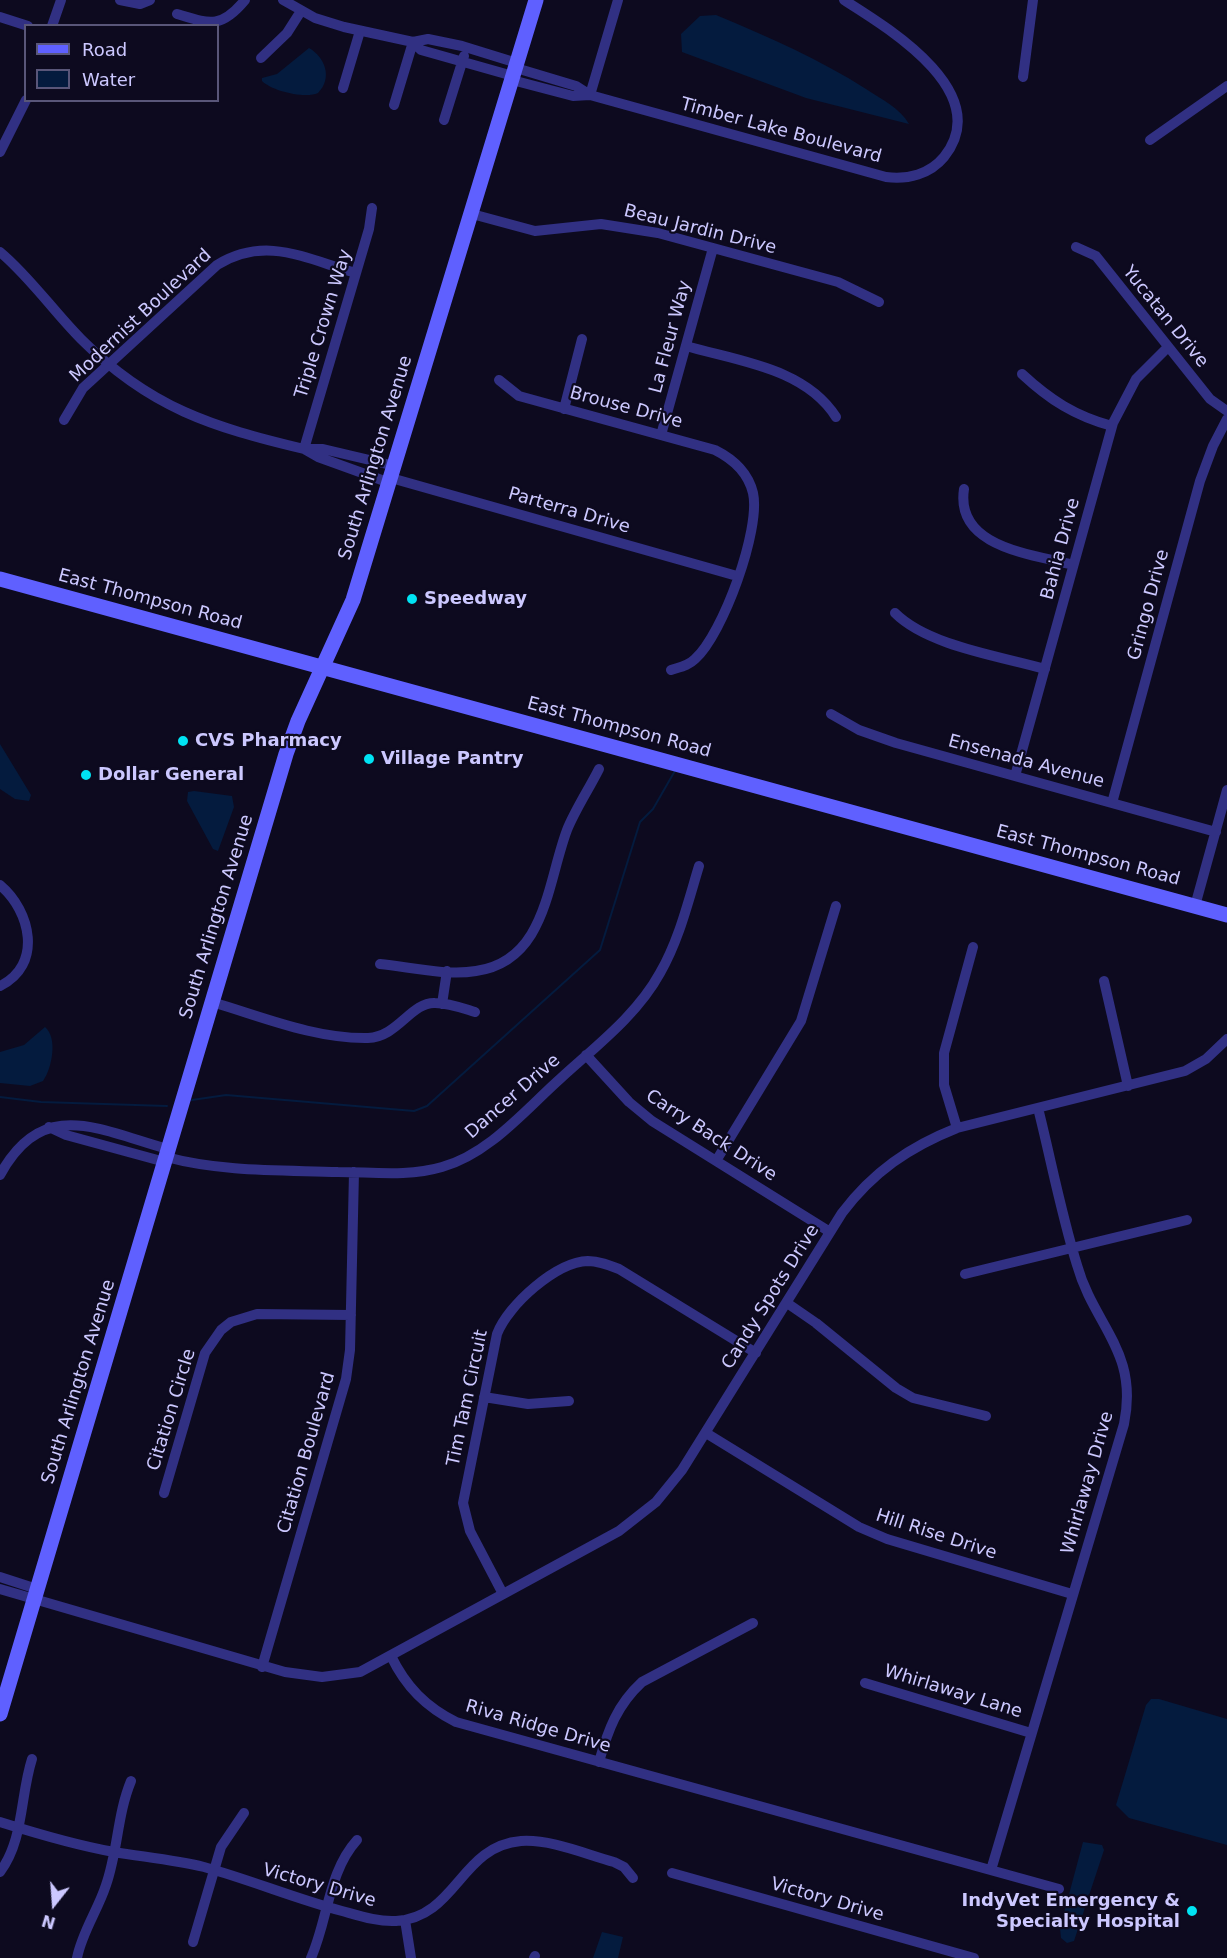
<!DOCTYPE html>
<style>
body{margin:0}
#map{position:relative;width:1227px;height:1958px;overflow:hidden;background:#0d0a1f;font-family:"DejaVu Sans",sans-serif}
canvas{display:block}
.legend{position:absolute;left:24px;top:24px;width:195px;height:78px;box-sizing:border-box;background:#0d0a1f;border:2px solid #595679;margin:0;padding:8px 10px;list-style:none;font-size:18px;color:#ccc8ff}
.legend li{display:flex;align-items:center;gap:12px;height:30px}
.legend b{width:30px;border:2px solid #595679}
.north{position:absolute;left:24px;top:1874px;width:60px;height:60px;-webkit-text-stroke:4px #0d0a1f;paint-order:stroke;rotate:197deg;font-size:16px;font-weight:700;line-height:24px;text-align:center;color:#ccc8ff}
.north::after{content:'';display:block;margin:auto;width:21px;height:27px;background:#ccc8ff;clip-path:polygon(50% 0,100% 100%,50% 72%,0 100%)}
</style>
<div id="map">
<canvas width="1227" height="1958"></canvas>
<ul class="legend">
<li><b style="height:8px;background:#5f60ff"></b>Road</li>
<li><b style="height:16px;background:#041b3e"></b>Water</li>
</ul>
<div class="north">N</div>
</div>
<script>
const c = document.querySelector('canvas').getContext('2d');
c.lineJoin = 'round';
function fillPath(path, color) { c.fillStyle = color; c.fill(path, 'evenodd'); }
function strokePath(path, color, width, dash) { c.strokeStyle = color; c.lineWidth = width; c.lineCap = dash ? 'butt' : 'round'; c.setLineDash(dash || []); c.stroke(path); }
function drawText(font, color, halo, rows, align = 'center') {
  c.font = font + ' "DejaVu Sans",sans-serif'; c.lineWidth = 4.5; c.setLineDash([]); c.textBaseline = 'middle'; c.strokeStyle = halo; c.fillStyle = color; for (const [text, x, y, turn = 0] of rows) {
    c.save(); c.translate(x, y); c.rotate((+turn || 0) * Math.PI / 180); c.textAlign = isNaN(turn) ? turn : align; if (halo) c.strokeText(text, 0, 0); c.fillText(text, 0, 0); c.restore();
  }
}
fillPath(new Path2D(`
 M716,15C769,37 819,59 866,89C881,99 900,108 909,124L806,98L682,52L681,34L700,16Z
 M309,48C325,57 333,78 318,93C305,99 272,91 262,81V78L277,74Z
 M0,744L31,795L29,801L15,799L0,789Z
 M194,791L232,796L234,807L218,851L213,849L187,801L188,792Z
 M45,1027C58,1038 52,1068 43,1081L30,1086L0,1083V1052L24,1045Z
 M1151,1699H1159L1227,1719V1845L1129,1818L1116,1805L1146,1705Z
 M1083,1842L1102,1845L1104,1850L1074,1941L1067,1943L1061,1938L1060,1928Z
 M602,1932L623,1937L618,1958H593Z`), '#041b3e');
strokePath(new Path2D(`
 M0,1097L41,1102L167,1106
 M192,1100L226,1095L414,1111L427,1106L600,950L640,822L653,809L676,769`), '#041b3e', 2);
strokePath(new Path2D(`
 M120,0L140,4L150,0
 M283,0L315,18L344,27L413,42L428,39L462,46L517,63
 M177,14C210,24 221,29 245,0
 M0,17L28,26
 M52,26L61,0
 M413,42L421,50L513,76
 M261,58L287,33L301,11
 M516,68L576,86L590,95L886,177C908,180 930,174 944,157C995,93 890,29 844,0
 M1023,77L1033,0
 M512,80L573,96L590,95
 M343,88L360,31
 M590,95L618,0
 M394,105L413,42
 M444,120L464,56
 M1150,140L1227,86
 M0,152L26,100
 M472,214L535,231L601,224L658,233L838,282L879,302
 M1076,247L1096,256L1210,399L1227,411
 M0,252C30,277 54,312 81,339C150,408 212,427 304,449L369,229L372,208
 M686,346C738,361 805,368 836,417
 M1022,374C1050,400 1075,416 1112,426
 M499,380L519,396L715,450C733,459 748,472 753,493C761,529 723,634 695,659C688,666 680,667 671,670
 M564,409L582,339
 M64,420L83,388L217,265C266,235 306,259 356,273
 M661,435L713,248
 M391,478L737,576
 M390,483L318,457L304,449H323L395,466
 M964,489C955,548 1033,554 1073,565
 M895,613C928,646 1000,656 1045,669
 M831,714L859,730L896,743L1216,832
 M1015,776L1113,423L1136,379L1168,347
 M1112,803L1200,481L1213,446L1227,419
 M0,885C31,911 43,965 0,986
 M1195,906L1227,790
 M380,964C410,967 446,976 476,971C546,961 547,883 567,830C575,810 589,789 599,769
 M1104,981L1128,1086
 M212,1002C263,1017 315,1039 368,1038C398,1037 411,1002 435,1003C449,1003 462,1008 475,1012
 M442,1004L447,971
 M586,1055L629,1102L652,1121L830,1232
 M49,1127L66,1135L165,1162
 M957,1128L944,1085V1053L973,947
 M166,1157C222,1172 280,1170 338,1172C372,1172 408,1177 442,1167C489,1154 525,1110 561,1078C596,1046 637,1015 660,973C679,940 688,902 699,866
 M716,1161L801,1021L836,906
 M0,1175C43,1096 99,1130 168,1149
 M965,1274L1187,1220
 M787,1303L816,1323L896,1388L913,1398L986,1416
 M484,1397L528,1404L569,1401
 M706,1433L859,1527L887,1539L1072,1594
 M164,1493L205,1353L221,1330L231,1322L257,1314L351,1315
 M0,1577L37,1589
 M0,1589L285,1672L322,1677L360,1672L619,1531L656,1502L682,1470L842,1213C873,1172 909,1147 957,1128L1185,1071L1206,1059L1227,1039
 M503,1594L470,1531L463,1503L497,1334C508,1305 556,1262 588,1261C599,1261 609,1265 619,1269L756,1353
 M391,1656C406,1687 426,1707 456,1722L1059,1889
 M262,1667L346,1379L350,1350L354,1172
 M865,1683L1031,1733
 M599,1762C608,1730 617,1705 642,1682L753,1623
 M0,1822C38,1834 75,1845 114,1852C144,1857 175,1860 204,1867C251,1880 296,1899 342,1911C360,1916 378,1922 396,1921C457,1917 460,1846 521,1841C551,1839 585,1854 614,1862L624,1867L633,1878
 M991,1870L1124,1424C1139,1351 1094,1326 1077,1265C1061,1213 1051,1160 1038,1108
 M0,1872C24,1840 20,1796 32,1759
 M672,1873L974,1958
 M405,1920L411,1958
 M193,1942L221,1847L244,1813
 M77,1958C82,1932 98,1910 106,1885C118,1851 117,1815 131,1781
 M311,1958C328,1920 328,1872 357,1840
 M534,1958L535,1956`), '#313083', 10);
strokePath(new Path2D(`
 M0,579L1227,915
 M0,1714L286,754L298,721L353,600L536,0`), '#5f60ff', 15);
for (const [x, y, r, color] of [
 [412,599,6,"#00e3f3"],
 [183,741,6,"#00e3f3"],
 [369,759,6,"#00e3f3"],
 [86,775,6,"#00e3f3"],
 [1192,1911,6,"#00e3f3"]
]) { const dot = new Path2D(); dot.arc(x, y, r, 0, 2 * Math.PI); c.fillStyle = color; c.fill(dot); strokePath(dot, '#0d0a1f', 2); }
drawText('18px', '#ccc8ff', '#0d0a1f', [
 ["Timber Lake Boulevard",781,131,15],
 ["Beau Jardin Drive",700,230,14],
 ["Modernist Boulevard",141,316,-43],
 ["Yucatan Drive",1165,317,51],
 ["Triple Crown Way",324,324,-73],
 ["La Fleur Way",671,337,-75],
 ["Brouse Drive",626,408,15],
 ["South Arlington Avenue",376,458,-73],
 ["Parterra Drive",569,511,16],
 ["Bahia Drive",1061,549,-75],
 ["East Thompson Road",150,600,15],
 ["Gringo Drive",1149,605,-75],
 ["East Thompson Road",619,728,15],
 ["Ensenada Avenue",1026,762,15],
 ["East Thompson Road",1088,856,15],
 ["South Arlington Avenue",217,917,-73],
 ["Dancer Drive",513,1097,-41],
 ["Carry Back Drive",711,1136,33],
 ["Candy Spots Drive",771,1297,-58],
 ["South Arlington Avenue",79,1382,-73],
 ["Tim Tam Circuit",468,1398,-78],
 ["Citation Circle",172,1410,-73],
 ["Citation Boulevard",307,1453,-74],
 ["Whirlaway Drive",1088,1483,-74],
 ["Hill Rise Drive",936,1535,18],
 ["Whirlaway Lane",953,1692,17],
 ["Riva Ridge Drive",538,1727,16],
 ["Victory Drive",319,1886,16],
 ["Victory Drive",827,1900,16]
]);
drawText('bold 18px', '#ccc8ff', '#0d0a1f', [
 ["Speedway",424,599],
 ["CVS Pharmacy",195,741],
 ["Village Pantry",381,759],
 ["Dollar General",98,775],
 ["IndyVet Emergency &",1180,1901,"right"],
 ["Specialty Hospital",1180,1922,"right"]
], 'left');
</script>
